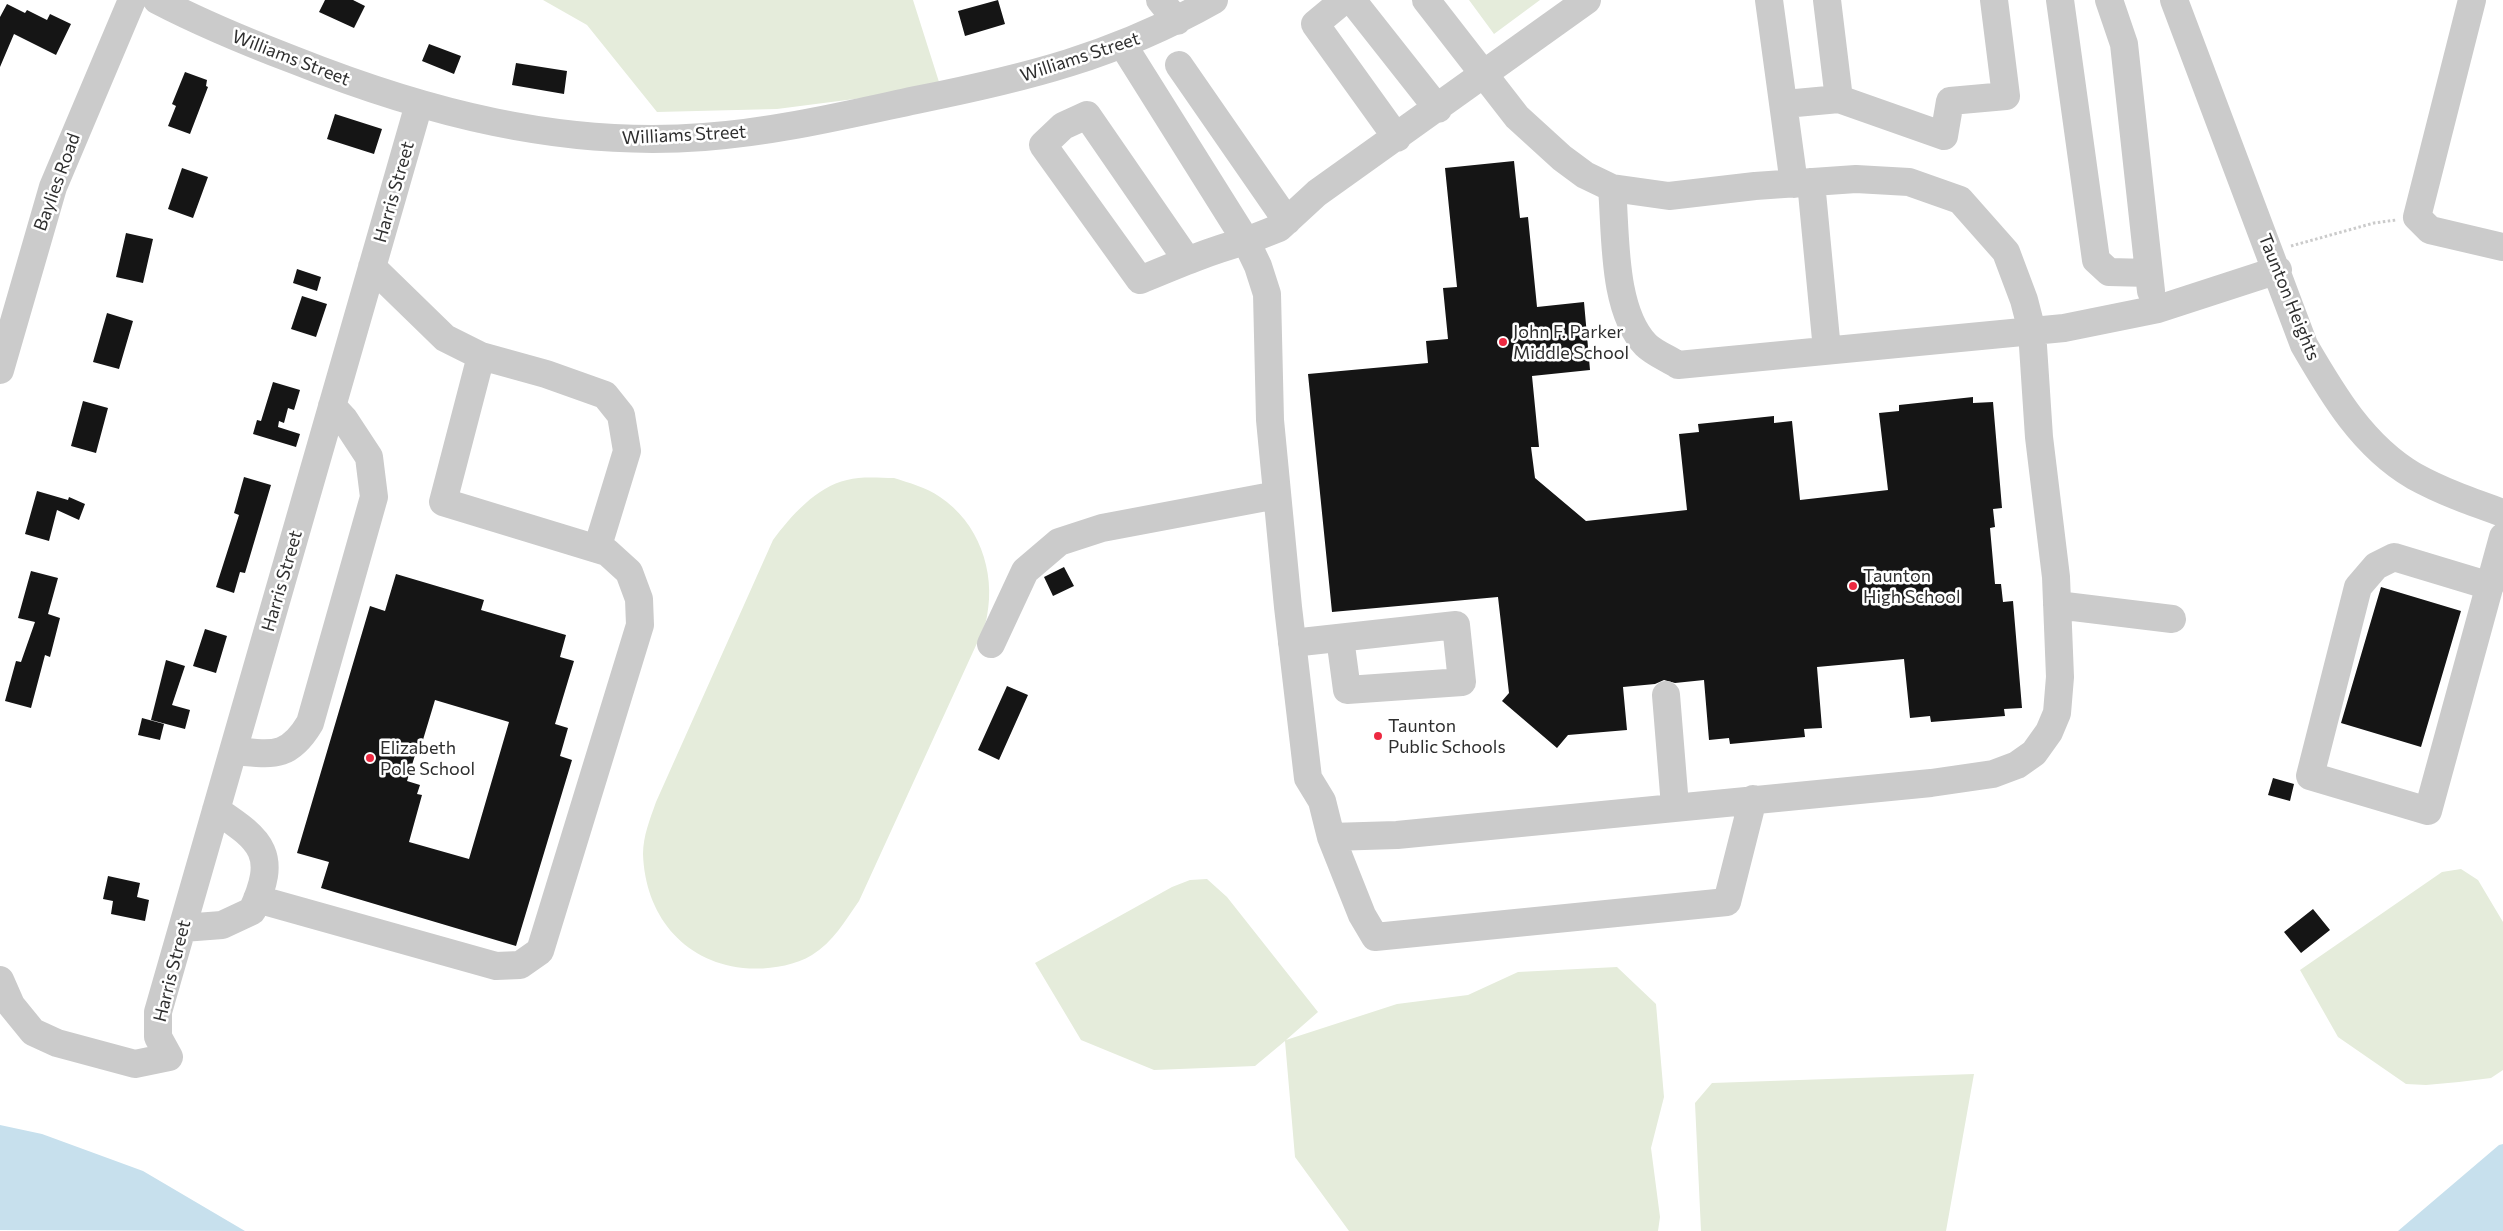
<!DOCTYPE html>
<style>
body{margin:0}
canvas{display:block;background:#fff}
</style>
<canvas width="2503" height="1231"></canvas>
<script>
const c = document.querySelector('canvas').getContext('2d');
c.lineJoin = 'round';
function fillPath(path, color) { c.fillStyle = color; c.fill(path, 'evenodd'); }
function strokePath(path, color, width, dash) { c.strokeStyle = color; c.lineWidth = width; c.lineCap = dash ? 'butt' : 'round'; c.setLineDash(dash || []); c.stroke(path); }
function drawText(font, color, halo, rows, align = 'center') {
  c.font = font + ' Commissioner,sans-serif'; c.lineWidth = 5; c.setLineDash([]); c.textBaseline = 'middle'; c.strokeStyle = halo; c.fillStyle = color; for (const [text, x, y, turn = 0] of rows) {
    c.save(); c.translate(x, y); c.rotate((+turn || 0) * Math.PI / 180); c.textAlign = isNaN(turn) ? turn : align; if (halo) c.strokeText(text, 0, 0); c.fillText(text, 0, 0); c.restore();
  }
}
fillPath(new Path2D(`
 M543,0H913L939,82L870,97L777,109L657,112L587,25Z
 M1469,0H1540L1494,34Z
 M894,478C909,483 926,487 940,497C978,522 996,571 987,616C986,624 981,633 978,641L859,901C845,921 833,942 812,955C792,967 765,970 743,968C682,961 645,914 643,854C643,836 650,819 656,802L773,540C791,516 816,487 847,480C862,476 879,478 894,478Z
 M2461,869L2478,880L2503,922V1070L2491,1078L2459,1082L2426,1085L2406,1084L2338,1037L2300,970L2442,872Z
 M1207,879L1227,897L1318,1012L1286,1040L1397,1004L1468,995L1518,972L1617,967L1656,1004L1664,1097L1651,1148L1660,1217L1658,1231H1349L1295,1157L1285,1041L1255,1066L1154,1070L1081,1040L1035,963L1172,887L1190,880Z
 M1974,1074L1946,1231H1701L1695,1103L1712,1083Z`), '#e5ecdb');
fillPath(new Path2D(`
 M0,1125L42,1134L143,1171L245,1231L0,1230Z
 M2503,1144V1231H2398L2499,1145Z`), '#c7e0ed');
fillPath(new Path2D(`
 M325,0H353L365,6L354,28L319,12Z
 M998,0L1005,24L965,36L958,11Z
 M7,4L25,13L27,10L47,20L50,14L71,24L56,55L14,34L0,67V17Z
 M429,44L461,56L454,74L422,61Z
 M516,63L567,71L564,94L512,85Z
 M185,72L207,80L206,86L208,87L190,134L168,126L176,106L172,104Z
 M335,114L382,129L374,154L327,139Z
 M1514,161L1520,218L1528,217L1537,307L1584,302L1590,370L1532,376L1539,447H1531L1535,478L1586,521L1687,510L1679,434L1699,432L1698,424L1774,416V423L1792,421L1800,500L1888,490L1879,413L1899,411V405L1973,397V403L1993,402L2002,508L1993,509L1995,527L1990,528L1995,584H2001L2003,602L2013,601L2022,708L2004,709L2005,716L1931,722L1930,716L1910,718L1904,659L1817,667L1822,728L1804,729L1805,737L1730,744L1729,738L1709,740L1704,680L1675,683L1664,680L1655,684L1623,687L1627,730L1568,735L1557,748L1502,701L1509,693L1498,597L1332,612L1308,374L1428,363L1426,341L1448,339L1443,288L1457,287L1445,168Z
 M182,168L208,177L193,218L168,209Z
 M126,233L153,239L143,283L116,277Z
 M297,269L321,277L317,291L293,283Z
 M302,296L327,304L316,337L291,329Z
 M107,313L133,321L119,369L93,362Z
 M273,382L300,390L294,410L288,408L284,423L279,421L278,427L300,434L296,447L253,434L257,420L261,421Z
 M83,401L108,408L96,453L71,446Z
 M244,477L271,485L245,573L240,572L234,593L216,587L239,515L234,513Z
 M37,491L68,500L69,497L85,504L79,520L57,510L49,541L25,534Z
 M1064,567L1074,586L1053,596L1044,577Z
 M31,571L58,578L48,614L60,618L50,657L45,655L31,708L5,701L16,661L21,662L35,622L18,618Z
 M396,574L484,600L481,610L566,635L560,657L574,661L555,724L568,728L560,756L572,760L516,946L321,888L329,862L297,853L370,606L385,611ZM435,700L509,722L469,859L409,842L422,795L417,794L420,785L407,781L416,752L419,753Z
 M2381,587L2461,611L2421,747L2341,723Z
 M205,629L227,636L216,673L193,666Z
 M166,660L185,666L172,705L190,710L185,729L151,720Z
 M1007,686L1028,695L999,760L978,750Z
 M142,718L164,724L160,740L138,735Z
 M2273,778L2294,784L2290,801L2268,795Z
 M108,876L140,883L137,897L149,900L145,921L111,914L113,901L103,899Z
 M2313,909L2330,930L2301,953L2284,932Z`), '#151515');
strokePath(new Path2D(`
 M2291,246L2374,223L2396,220`), '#cbcbcb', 3, [2.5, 2.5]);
strokePath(new Path2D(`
 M157,0C201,23 247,42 294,60C425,112 561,148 704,137C775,132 846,115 916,100C1026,78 1115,56 1214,0
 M1160,0L1177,21
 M1344,0L1315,24L1397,138
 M1352,0L1438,109
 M1587,0L1317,193L1279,228L1246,241L1258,266L1267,294L1270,420L1288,607L1308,778L1322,801L1331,837L1362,915L1375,937L1727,902L1753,799
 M1769,0L1794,184
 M2060,0L2096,260L2109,272L2149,273
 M2109,0L2124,44L2151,291
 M2174,0L2304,345C2333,395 2363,446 2414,476C2443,492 2472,502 2503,513
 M2472,0L2417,217L2430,230L2503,247
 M1123,45L1246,241C1209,251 1176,265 1140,280L1043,145L1063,126L1087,115L1187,260
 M1179,65L1287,221
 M1839,99L1944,136L1950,101L2006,96L1994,0
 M1785,104L1839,99L1827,0
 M1811,182L1827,350
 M1612,188C1616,234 1612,310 1646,345C1654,353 1669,359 1678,365L2064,328L2158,309L2278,270
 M481,356L546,374L605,395L621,415L627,451L597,549
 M0,370L53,187L132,0
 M2490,586L2394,557L2376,566L2358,587L2310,776L2428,811L2503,537
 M2057,605L2172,619
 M1292,643L1456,625L1462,682L1347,690L1340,638
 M991,644L1025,571L1059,542L1102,528L1277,495
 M1666,695L1675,806
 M234,751C271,754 288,760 310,723L374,497L369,457L344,419L332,406
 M1331,837L1397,835L1931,783L1993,774L2017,765L2034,753L2049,732L2057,713L2060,677L2056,577L2039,437L2032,331L2024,300L2006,252L1960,200L1909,182L1856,179L1755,186L1669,196L1612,188L1585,175L1562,158L1517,117L1426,0
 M257,899L496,966L520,965L540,951L640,625L639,599L629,572L607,552L443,502L481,356L445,338L372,267
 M183,928L222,925L252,911C278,855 263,841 216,810
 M0,980L11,1005L33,1032L57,1043L135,1064L169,1057L158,1037V1012L419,104`), '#cbcbcb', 28);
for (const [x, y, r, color] of [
 [1503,342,5,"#ed2941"],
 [1853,586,5,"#ed2941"],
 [1378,736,5,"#ed2941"],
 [370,758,5,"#ed2941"]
]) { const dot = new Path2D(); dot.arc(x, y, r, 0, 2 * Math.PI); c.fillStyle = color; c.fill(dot); strokePath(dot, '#fff', 2); }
drawText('18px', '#2e2e2e', '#fff', [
 ["Williams Street",1080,57,-18],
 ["Williams Street",291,58,21],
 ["Williams Street",684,135,-3],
 ["Baylies Road",57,182,-70],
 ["Harris Street",394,192,-74],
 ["Taunton Heights",2289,297,68],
 ["Harris Street",282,581,-74],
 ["Harris Street",172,971,-76]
]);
drawText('18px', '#2e2e2e', '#fff', [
 ["John F. Parker",1513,332],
 ["Middle School",1513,353],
 ["Taunton",1863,576],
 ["High School",1863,597],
 ["Taunton",1388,726],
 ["Public Schools",1388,747],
 ["Elizabeth",380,748],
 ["Pole School",380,769]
], 'left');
</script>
